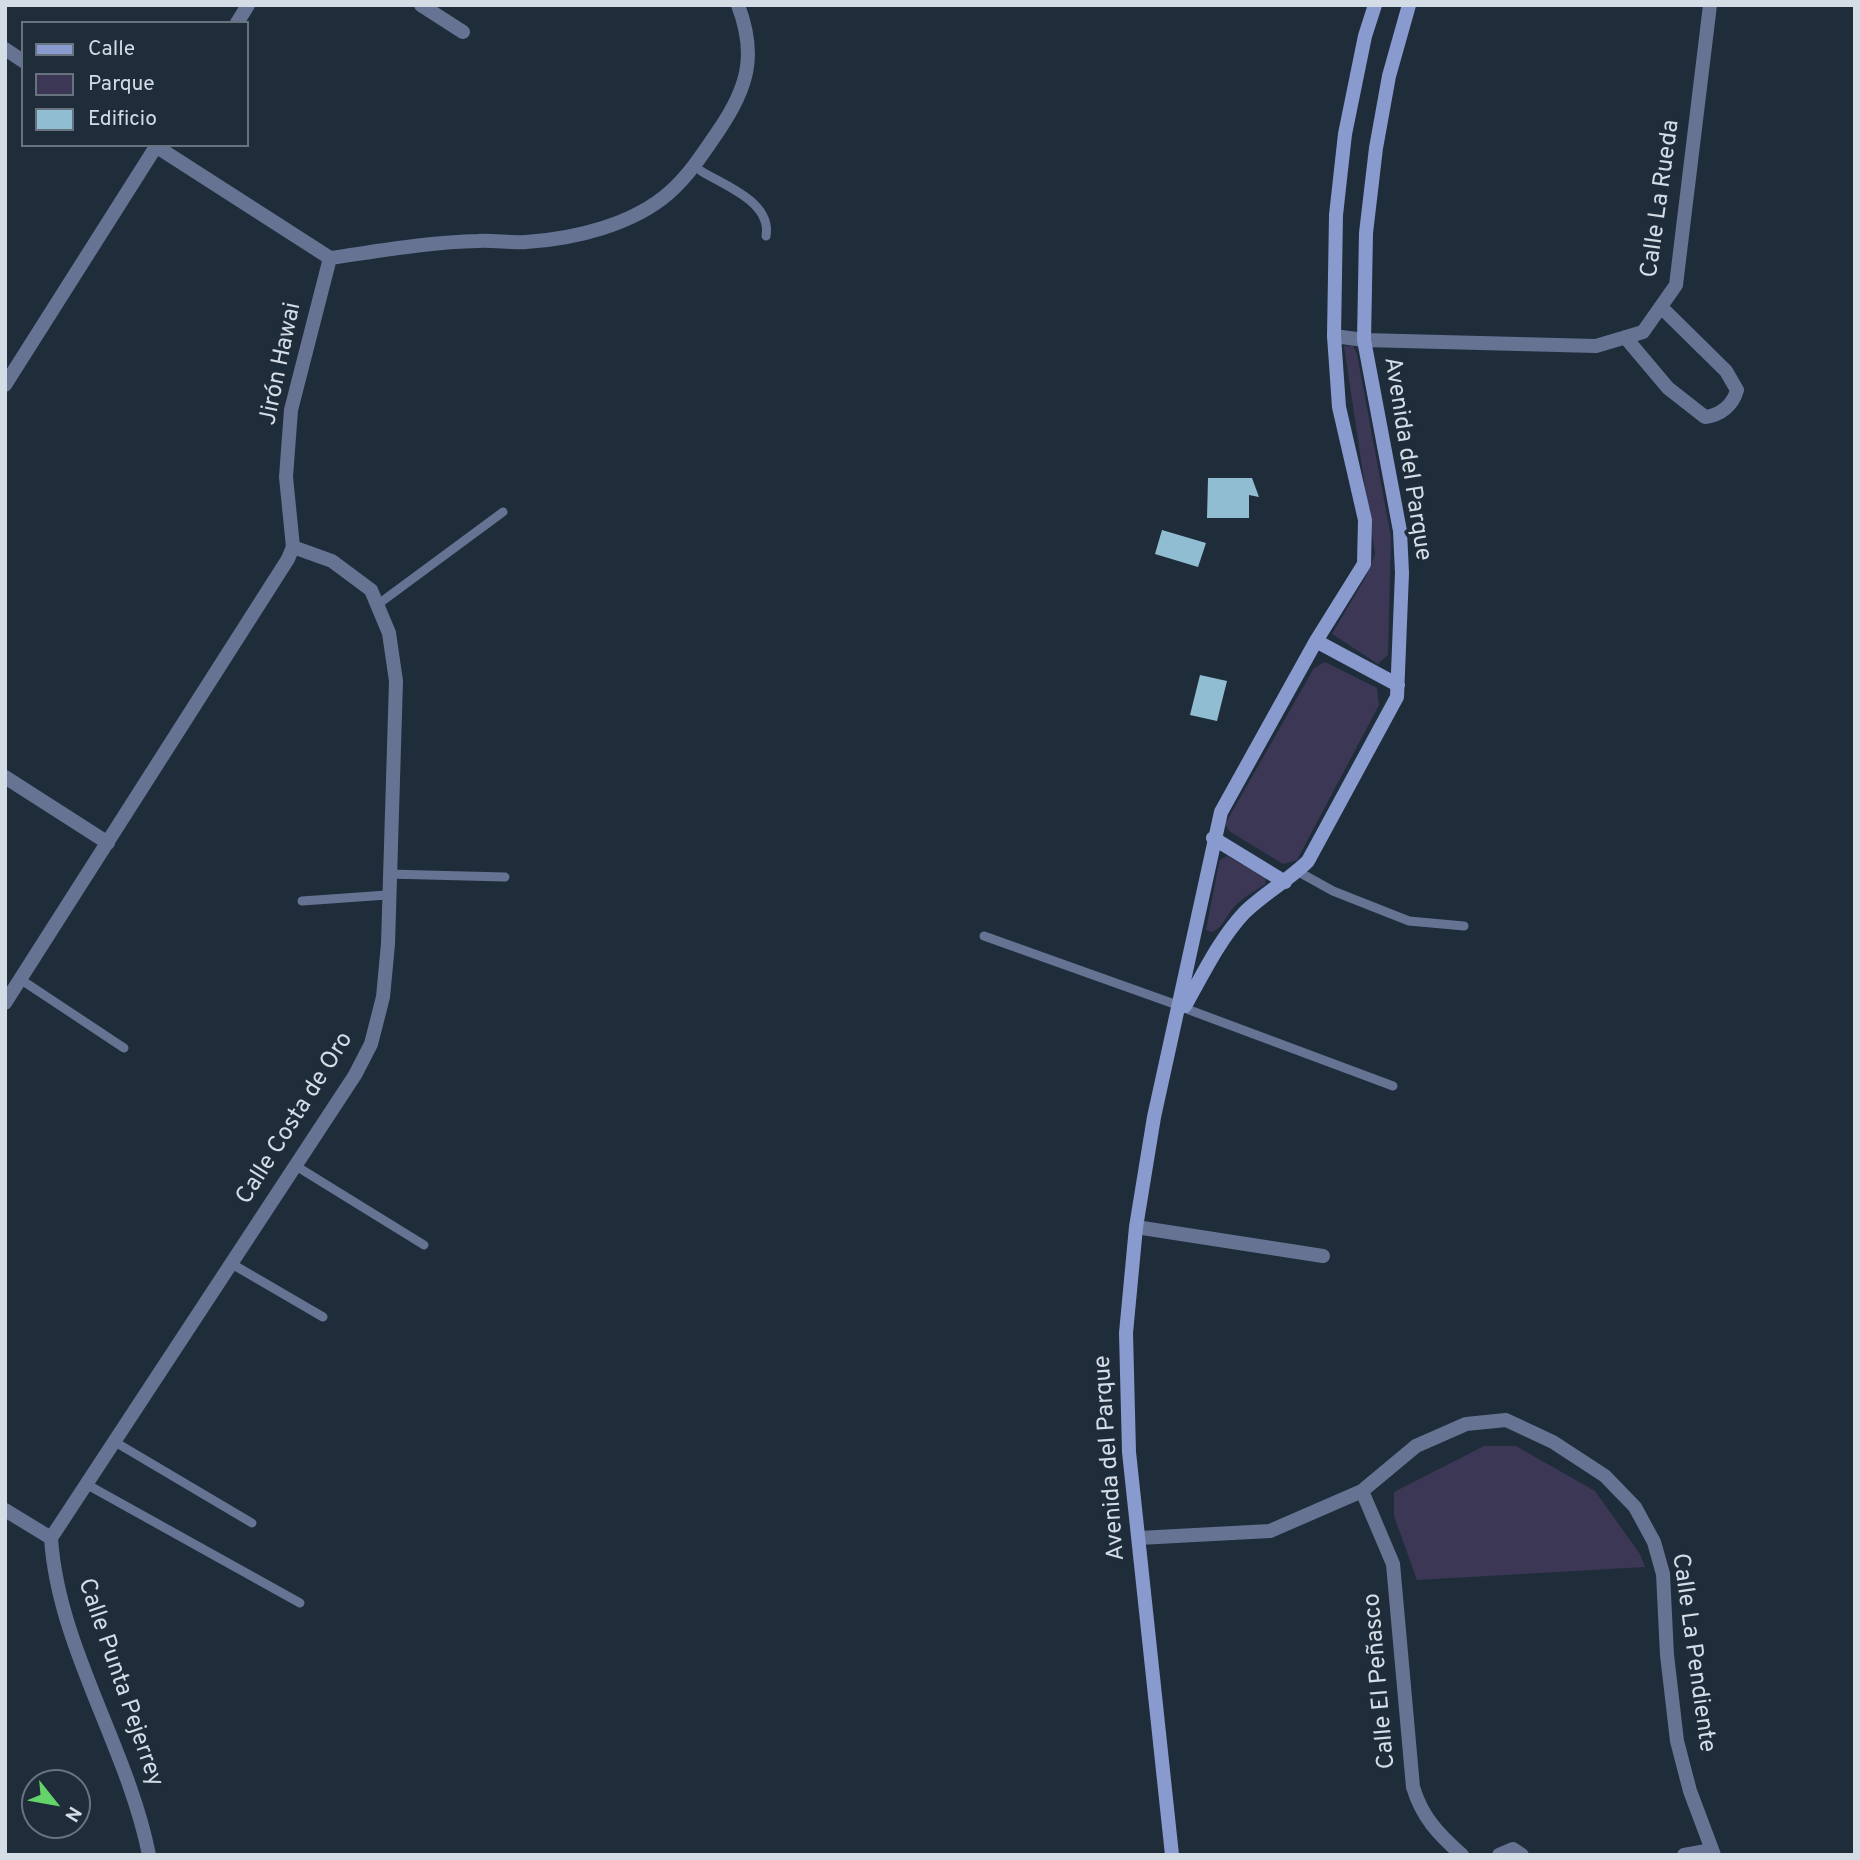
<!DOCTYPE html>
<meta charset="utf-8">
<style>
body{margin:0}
#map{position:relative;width:1860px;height:1860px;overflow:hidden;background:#1f2d3b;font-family:Overpass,sans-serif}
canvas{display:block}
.frame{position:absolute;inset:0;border:7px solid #d4dde6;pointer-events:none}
.legend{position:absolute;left:21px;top:21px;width:228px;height:126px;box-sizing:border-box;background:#1f2d3b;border:2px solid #67737f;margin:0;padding:9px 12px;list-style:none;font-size:21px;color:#d4dde6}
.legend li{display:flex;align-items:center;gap:14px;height:35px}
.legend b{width:35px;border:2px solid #67737f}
.north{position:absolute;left:21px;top:1769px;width:70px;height:70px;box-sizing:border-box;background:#1f2d3b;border:2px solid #67737f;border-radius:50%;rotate:121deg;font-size:19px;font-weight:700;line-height:28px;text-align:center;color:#d4dde6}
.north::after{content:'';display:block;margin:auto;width:24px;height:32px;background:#64d468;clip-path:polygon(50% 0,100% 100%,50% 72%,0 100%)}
</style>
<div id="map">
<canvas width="1860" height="1860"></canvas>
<div class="frame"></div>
<ul class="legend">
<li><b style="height:9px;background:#899bce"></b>Calle</li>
<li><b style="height:19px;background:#3b3755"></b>Parque</li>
<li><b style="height:19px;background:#91bdd2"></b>Edificio</li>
</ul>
<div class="north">N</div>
</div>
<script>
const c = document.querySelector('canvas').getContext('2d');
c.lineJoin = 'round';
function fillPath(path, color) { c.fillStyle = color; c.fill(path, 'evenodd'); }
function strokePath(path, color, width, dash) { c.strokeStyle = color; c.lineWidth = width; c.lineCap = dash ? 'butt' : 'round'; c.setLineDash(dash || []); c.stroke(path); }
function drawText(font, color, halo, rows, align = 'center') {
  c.font = font + ' Overpass,sans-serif'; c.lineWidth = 7; c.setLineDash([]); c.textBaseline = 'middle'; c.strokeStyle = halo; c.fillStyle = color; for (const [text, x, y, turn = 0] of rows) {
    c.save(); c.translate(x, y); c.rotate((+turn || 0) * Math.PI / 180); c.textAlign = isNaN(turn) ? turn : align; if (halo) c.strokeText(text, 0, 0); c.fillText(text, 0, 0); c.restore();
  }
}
fillPath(new Path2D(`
 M1344,346H1353L1357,354L1391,537L1388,655L1378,664L1332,634L1365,578L1375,554Z
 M1325,662L1377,688L1379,705L1297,860L1283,864L1229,831L1225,824L1314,668Z
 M1227,856L1266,878L1265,884C1253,893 1240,898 1230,912C1224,920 1222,928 1212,932L1206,930L1218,868L1220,860Z
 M1484,1446H1516L1595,1491L1640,1554L1645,1567L1417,1580L1394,1516V1492Z`), '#3b3755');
fillPath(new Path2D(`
 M1208,478H1252L1259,497L1249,495V518H1207Z
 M1162,530L1206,543L1198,567L1155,554Z
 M1200,675L1227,681L1217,721L1190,715Z`), '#91bdd2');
strokePath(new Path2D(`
 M701,171C725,186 772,202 766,236
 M377,605L503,512
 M1297,871L1333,891L1409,921L1464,926
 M388,874L505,877
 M302,901L387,895
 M984,936L1180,1006
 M20,979L124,1048
 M1184,1008L1393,1086
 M296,1166L424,1245
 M232,1264L323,1317
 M115,1442L252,1523
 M86,1484L300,1603`), '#677393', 9);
strokePath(new Path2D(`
 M421,5L463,32
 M237,23L248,5
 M5,49L23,61
 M154,145L330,258
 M1334,336L1364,340L1596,346L1643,332L1676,285L1710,5
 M1625,337L1668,388L1705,417C1721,415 1733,405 1737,390L1726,371L1661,307
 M5,385L157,145
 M5,777L108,843
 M5,1003L288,559L293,547L286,477L291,410L330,258C379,251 429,242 478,241C494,240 510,243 526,242C574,239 633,225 670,192C690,174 704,152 719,130C748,87 757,55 738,5
 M1136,1227L1323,1256
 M1362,1491L1393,1564L1413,1787C1422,1817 1438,1834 1462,1855
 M5,1510L51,1538C58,1647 128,1748 149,1855
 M51,1538L355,1075L371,1044L383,997L388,944L396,681L389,633L371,590L332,561L293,547
 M1139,1538L1270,1531L1362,1491L1416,1446L1466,1424L1506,1420L1553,1442L1605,1476L1635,1507L1654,1542L1663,1574L1667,1655L1677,1741L1690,1791L1714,1855
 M1499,1855L1513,1849L1522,1855
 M1684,1855L1712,1850`), '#677393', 14);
strokePath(new Path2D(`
 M1316,641L1398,685
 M1213,838L1285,882
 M1185,1006C1203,974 1219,940 1244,913C1263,894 1289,880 1308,861L1397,697L1402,573L1400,531L1364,340L1366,233L1376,148L1389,76L1409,5
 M1172,1855L1129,1452L1126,1333L1136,1227L1154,1117L1221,812L1316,641L1364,564L1365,520L1339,407L1334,336L1336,215L1345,134L1365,36L1375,5`), '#899bce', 14);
drawText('24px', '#d4dde6', '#1f2d3b', [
 ["Calle La Rueda",1662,199,-82],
 ["Jirón Hawai",282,364,-78],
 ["Avenida del Parque",1406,459,81],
 ["Calle Costa de Oro",296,1119,-58],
 ["Avenida del Parque",1111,1458,-94],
 ["Calle La Pendiente",1692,1653,82],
 ["Calle El Peñasco",1381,1681,-95],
 ["Calle Punta Pejerrey",119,1683,71]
]);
</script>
